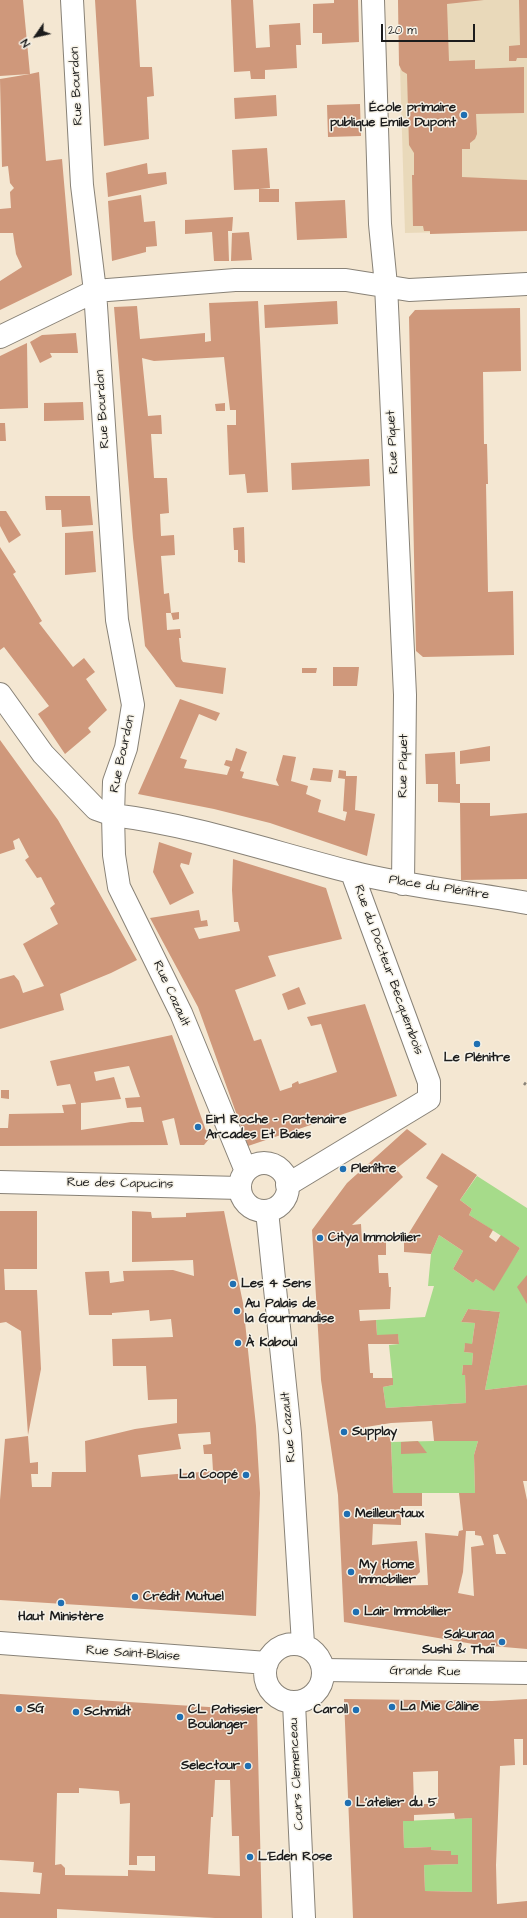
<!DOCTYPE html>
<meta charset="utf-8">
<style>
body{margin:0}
#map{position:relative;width:527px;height:1918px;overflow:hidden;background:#f4e7d2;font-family:"Architects Daughter",sans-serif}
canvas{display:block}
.north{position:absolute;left:16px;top:16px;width:40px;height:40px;-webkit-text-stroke:3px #f7f3e8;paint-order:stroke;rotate:236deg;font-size:11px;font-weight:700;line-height:16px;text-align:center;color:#1c1c1c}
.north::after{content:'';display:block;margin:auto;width:14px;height:18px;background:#1c1c1c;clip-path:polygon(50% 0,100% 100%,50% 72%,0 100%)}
.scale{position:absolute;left:381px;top:24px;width:94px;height:18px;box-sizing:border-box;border:2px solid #1c1c1c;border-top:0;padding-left:5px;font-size:12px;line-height:14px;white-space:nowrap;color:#1c1c1c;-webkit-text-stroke:3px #f7f3e8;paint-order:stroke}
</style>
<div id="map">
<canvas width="527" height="1918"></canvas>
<div class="north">N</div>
<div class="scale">20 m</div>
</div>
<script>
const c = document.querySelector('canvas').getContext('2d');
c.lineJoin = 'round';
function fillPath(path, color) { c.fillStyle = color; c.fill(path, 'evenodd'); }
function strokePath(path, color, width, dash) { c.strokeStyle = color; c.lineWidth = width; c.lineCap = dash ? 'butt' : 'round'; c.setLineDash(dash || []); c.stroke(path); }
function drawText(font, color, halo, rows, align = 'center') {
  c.font = font + ' "Architects Daughter",sans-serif'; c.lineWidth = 3; c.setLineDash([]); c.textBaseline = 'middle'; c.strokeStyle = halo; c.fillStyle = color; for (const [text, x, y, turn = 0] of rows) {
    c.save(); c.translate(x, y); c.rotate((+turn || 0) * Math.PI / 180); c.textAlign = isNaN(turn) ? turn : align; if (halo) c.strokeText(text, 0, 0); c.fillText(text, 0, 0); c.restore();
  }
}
fillPath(new Path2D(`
 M398,0H527V230L405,233Z`), '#e9d9ba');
fillPath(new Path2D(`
 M477,1176L527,1208V1385L485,1390L500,1312L468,1309L461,1322L475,1323L472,1344H465L464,1352L473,1353L472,1365H463L462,1375H465L466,1403L386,1408L383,1387L393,1385L389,1345L399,1344L398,1335H377L376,1320L425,1317L434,1286H428L431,1254L439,1235L463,1251L453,1269L473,1283L476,1279L493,1290L520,1248L469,1215L472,1209L460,1200Z
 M434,1441H478L474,1455L475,1493H393L391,1442Z
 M472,1818V1892L425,1891L424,1865L458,1864V1855H451V1851L431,1850L430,1847L404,1848L403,1821Z`), '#a6db8a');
fillPath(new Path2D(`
 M0,0H23L30,74L39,72L46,161L62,159L72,275L0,310V281L22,267L16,254L13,233H0V209L11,208L10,192L14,188L10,183L8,166L2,167L0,79L30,74L0,76Z
 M95,0H136L140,67H152L154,96L147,97L149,139L104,146Z
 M231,0H253L256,48L270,47L269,25L300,23L301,45H296L297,68L265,70V79H251L250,71L234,72Z
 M334,0H358L359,42L322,44V33H313V4L334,3Z
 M398,0H484L447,4L449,61L475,60V69L524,67V113L476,114L477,134L475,139L470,143V149H462V177L527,180V231L430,234V231H424L423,226H413L412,175H414V153L409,145L407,74L402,71L399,65Z
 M519,0H527V58H517L516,61H509V46L520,45Z
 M276,95L277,116L235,119L234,98Z
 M360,104L361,136L328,137L327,105Z
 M267,148L270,188L259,189H279V202H259V189L234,190L232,150Z
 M147,163L148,174L166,172L167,184L108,197L106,173Z
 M141,195L144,222L155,221L157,246L146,247V252L112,261L108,201Z
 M345,200L347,238L297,240L295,202Z
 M233,217L232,231H228L229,261H214L212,232L185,234V220Z
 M249,232L252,260L231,261L232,233Z
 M258,301L268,492L247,493L245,474L229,475L227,425H236V410H230L224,357L154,361L142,358L148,416L161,415L162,434H151L154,478H167L169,513L160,514L161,536L174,535L175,555L161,556L164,594L169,593L171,613H166L167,630L180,629L181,638H179L181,659L183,662L226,668L223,694L176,687L145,646L133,538L114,307L137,306L140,339L205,333V342L211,341L209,303Z
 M337,301L338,324L265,328L264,305Z
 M520,308L521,371L483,372L484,444H487L488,484H486L488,592L513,591L514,655L423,657L416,651L409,317L415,310Z
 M76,333L78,353H50L52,357L40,363L30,342L42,335Z
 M27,343L28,408L0,409V356Z
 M83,402L84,420L44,421V403Z
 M225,403V411H216L215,404Z
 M0,423H5L6,441H0Z
 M369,459L370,486L292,490L291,463Z
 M45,496H90L93,525L62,527L61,510H46Z
 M0,511H6L21,535L9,543L0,526Z
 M244,527L245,563L238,562V550H234L233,528Z
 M93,531L96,572L65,575V533Z
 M0,547L16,572L13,574L42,621L39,623L73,667L84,658L95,672L86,679L107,710L88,728L91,732L65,754L38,714L49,706L4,647L0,650Z
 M179,612V619L173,620L171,613Z
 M333,667H359L357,686H333Z
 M302,668H317L316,673H302Z
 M180,699L220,713L216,721L199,714L180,758L187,760L184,768L227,775L230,767L224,765L226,760L232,761L236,748L247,752L240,771L244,772L242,778L279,786L276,780L283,755L296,757L291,781L308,786L306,794L321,800L318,812L345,821L347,812L343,811L345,779L338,778L339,770L346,771V776H357L355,810L375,814L367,856L270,823L214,809L138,794Z
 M0,740L58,820L137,960L111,973L60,994L64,1010L0,1029V979L14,975L19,981L23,993L44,986L23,944L58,924L50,908L55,904L41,877L37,878L25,860L29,857L19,838L13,841L15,849L0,854Z
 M490,746V761L460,764V751Z
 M455,752L456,784H460V803H490V816L527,813V879L461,880L460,803L438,802V784H426L425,754Z
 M313,768L333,770L331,782L310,780Z
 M159,842L192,853L189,865L181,863L180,866L194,893L170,905L153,872Z
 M233,859L326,888L342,939L268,956L276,976L235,990L254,1041L261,1039L280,1091L292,1087V1084L298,1081L299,1084L337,1072L321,1024L311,1026L307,1017L365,1004L397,1096L248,1146L198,1007L150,918L199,910L201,921L207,920L208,926L194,928L199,939L240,931L238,922H234L232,890Z
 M299,987L306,1004L288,1010L282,994Z
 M172,1035L209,1139L204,1145H180L174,1118L162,1121L168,1145L0,1146V1128H8L9,1114L64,1113L62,1105L76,1104L70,1084L57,1086L50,1061ZM129,1066L140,1097L125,1098L127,1108L141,1107L144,1122H131L81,1130V1103L121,1099L114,1077L96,1081L94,1072Z
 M1,1090H9V1099L1,1098Z
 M407,1129L427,1144L396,1169L403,1177L352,1225L361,1224L362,1242H386V1255H378L379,1273H388L389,1287H391L390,1309L359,1310L360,1321L376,1320L377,1335L398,1334L399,1344H368L370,1373H373V1378H393V1385L383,1387L386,1408L466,1403L465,1375H462L463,1365H472L473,1353L464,1352L465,1343L472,1344L475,1323L461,1322L468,1309L500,1312L485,1390L527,1385V1481H523L527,1500V1649L492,1646L491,1647L344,1622L338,1495L321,1380L312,1230L347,1183ZM432,1421L434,1441H478L474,1455L475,1493H459L463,1530L459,1531L458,1536L425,1533L428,1585L386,1586L385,1578L416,1576L420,1572L417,1541L372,1545L373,1524L401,1525V1506H422V1493H393L391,1442L389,1436L375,1438L368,1442L366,1427L391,1423ZM466,1531H475V1535L481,1536L484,1545L471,1547L474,1596L458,1593L463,1572ZM498,1534L506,1554H496L493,1535Z
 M442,1153L477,1175L460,1200L472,1209L469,1215L493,1230L489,1237L496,1242L501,1235L520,1248L494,1291L476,1279L473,1283L453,1269L463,1251L439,1235L431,1254L404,1252V1241L438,1186L426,1178Z
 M0,1211H37V1269H4L5,1290H37L41,1369L28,1435L21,1331L6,1322L0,1323Z
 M132,1211L151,1212L152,1218L186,1217V1213L224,1211L243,1303L256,1426L260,1493L256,1616L0,1600V1500L5,1439L28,1436L30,1463L38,1462V1474H31L32,1487H51L52,1472H86L85,1441L135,1429L177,1423V1399L148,1400L146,1366H113L112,1339L173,1337L171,1319L150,1321L149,1310L112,1313V1315H89L85,1272L109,1271L110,1283L124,1281L123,1271L173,1270L194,1276L193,1260L132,1262ZM210,1432L211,1444L203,1445L204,1454H212L213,1471L141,1477L138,1455L181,1449L178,1434Z
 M527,1275V1304L517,1287Z
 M418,1441L427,1453L401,1454V1442Z
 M0,1694L257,1710L262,1918H215L57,1909V1918H0V1892L40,1894L42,1873L33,1872L34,1862L0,1860ZM215,1780H230L232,1836H239L240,1876L208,1874L211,1817H213ZM79,1788L119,1791L120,1804L130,1803L129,1865H137V1856H155V1871L128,1870V1876L65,1875V1868L61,1864L55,1865L57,1793H79Z
 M344,1699L492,1701L527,1699V1765H523V1739H514L515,1765L500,1766L496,1865L497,1904L527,1901V1918H353ZM438,1771V1803L414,1805L413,1772ZM454,1813L455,1819L472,1818V1892L425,1891L424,1865L458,1864V1855H451V1851L431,1850V1847L404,1848L403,1821H414V1815Z`), '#cf987b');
const street = new Path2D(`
 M72,0L82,185L95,291L117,620L133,705L126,748L114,782L113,815C194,825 272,852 351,872C409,887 468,892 527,903
 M373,0L380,224L386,285L405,695L403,884
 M0,337L95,291L235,280H346L409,290L527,284
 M0,1182L240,1188
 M287,1185L429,1099V1082L352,873
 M324,1670L527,1673`);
const secondary = new Path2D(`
 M0,694L43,754L96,809L113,815L114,855L119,887L181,1013L246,1171
 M240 1187a24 24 0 1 1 48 0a24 24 0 1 1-48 0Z
 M267,1211L290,1434L303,1644
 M0,1643L267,1663
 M265 1673a29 29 0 1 1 58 0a29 29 0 1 1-58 0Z
 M294,1703L304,1918`);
strokePath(street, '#888277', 24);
strokePath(secondary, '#888277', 24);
strokePath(new Path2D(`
 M524,1085L527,1081`), '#888277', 2.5, [3, 3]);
strokePath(street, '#fff', 22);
strokePath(secondary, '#fff', 22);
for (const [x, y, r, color] of [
 [464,115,4,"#1f6fb2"],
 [477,1044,4,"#1f6fb2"],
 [198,1127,4,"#1f6fb2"],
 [343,1169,4,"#1f6fb2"],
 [320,1238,4,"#1f6fb2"],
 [233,1284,4,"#1f6fb2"],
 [237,1311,4,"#1f6fb2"],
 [238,1343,4,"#1f6fb2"],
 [344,1432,4,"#1f6fb2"],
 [246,1475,4,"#1f6fb2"],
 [347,1514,4,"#1f6fb2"],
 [351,1572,4,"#1f6fb2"],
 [135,1597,4,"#1f6fb2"],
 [61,1603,4,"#1f6fb2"],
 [356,1612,4,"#1f6fb2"],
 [502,1642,4,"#1f6fb2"],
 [392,1707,4,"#1f6fb2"],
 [19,1709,4,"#1f6fb2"],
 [356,1710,4,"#1f6fb2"],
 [76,1712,4,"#1f6fb2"],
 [180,1717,4,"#1f6fb2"],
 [248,1766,4,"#1f6fb2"],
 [348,1803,4,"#1f6fb2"],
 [250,1857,4,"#1f6fb2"]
]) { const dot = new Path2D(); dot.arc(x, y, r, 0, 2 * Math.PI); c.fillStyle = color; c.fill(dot); strokePath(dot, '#f7f3e8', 1.5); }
drawText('13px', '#1c1c1c', '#f7f3e8', [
 ["Rue Bourdon",77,86,-93],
 ["Rue Bourdon",103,409,-94],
 ["Rue Piquet",393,442,-93],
 ["Rue Bourdon",123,754,-78],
 ["Rue Piquet",404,766,-89],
 ["Place du Plénître",439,888,9],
 ["Rue du Docteur Becquembois",388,970,70],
 ["Rue Cazault",171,994,65],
 ["Rue des Capucins",120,1184,1],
 ["Rue Cazault",289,1427,-95],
 ["Rue Saint-Blaise",133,1654,4],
 ["Grande Rue",425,1672,1],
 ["Cours Clemenceau",297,1774,-93]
]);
drawText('bold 13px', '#1c1c1c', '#f7f3e8', [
 ["École primaire",456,108,"right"],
 ["publique Emile Dupont",456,123,"right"],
 ["Le Plénitre",477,1058,"center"],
 ["Eirl Roche - Partenaire",206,1120],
 ["Arcades Et Baies",206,1135],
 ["Plenître",351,1169],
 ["Citya Immobilier",328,1238],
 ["Les 4 Sens",241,1284],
 ["Au Palais de",245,1304],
 ["la Gourmandise",245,1319],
 ["À Kaboul",246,1343],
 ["Supplay",352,1432],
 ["La Coopé",238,1475,"right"],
 ["Meilleurtaux",355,1514],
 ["My Home",359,1565],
 ["Immobilier",359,1580],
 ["Crédit Mutuel",143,1597],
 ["Lair Immobilier",364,1612],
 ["Haut Ministère",61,1617,"center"],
 ["Sakuraa",494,1635,"right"],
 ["Sushi & Thaï",494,1650,"right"],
 ["La Mie Câline",400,1707],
 ["SG",27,1709],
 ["CL Patissier",188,1710],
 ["Boulanger",188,1725],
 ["Caroll",348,1710,"right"],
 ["Schmidt",84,1712],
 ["Selectour",240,1766,"right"],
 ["L'atelier du 5",356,1803],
 ["L'Eden Rose",258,1857]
], 'left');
</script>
